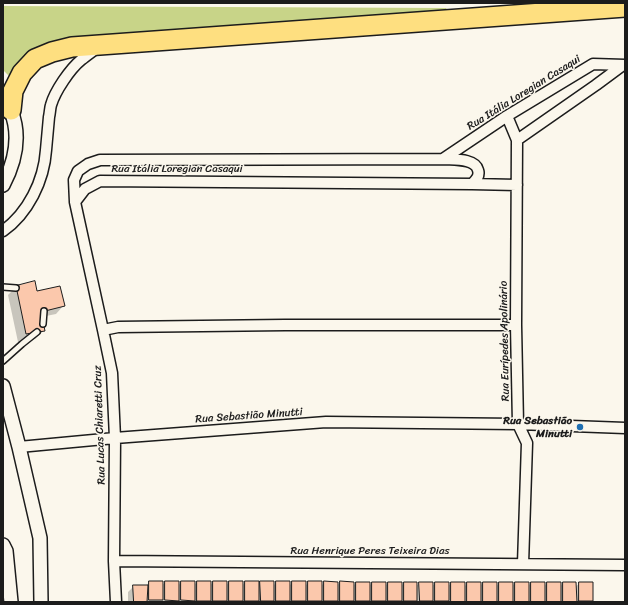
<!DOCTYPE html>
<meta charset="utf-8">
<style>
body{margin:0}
#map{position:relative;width:628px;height:605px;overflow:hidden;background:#fbf7ec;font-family:Sriracha,sans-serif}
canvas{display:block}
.frame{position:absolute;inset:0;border:4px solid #1c1c1c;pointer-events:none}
</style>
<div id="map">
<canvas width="628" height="605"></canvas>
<div class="frame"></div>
</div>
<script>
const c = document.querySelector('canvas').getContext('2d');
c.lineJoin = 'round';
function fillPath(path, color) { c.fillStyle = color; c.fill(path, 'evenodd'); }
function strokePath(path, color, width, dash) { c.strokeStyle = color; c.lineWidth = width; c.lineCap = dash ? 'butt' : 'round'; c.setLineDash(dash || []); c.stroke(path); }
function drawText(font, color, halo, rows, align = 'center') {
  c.font = font + ' Sriracha,sans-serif'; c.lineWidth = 3; c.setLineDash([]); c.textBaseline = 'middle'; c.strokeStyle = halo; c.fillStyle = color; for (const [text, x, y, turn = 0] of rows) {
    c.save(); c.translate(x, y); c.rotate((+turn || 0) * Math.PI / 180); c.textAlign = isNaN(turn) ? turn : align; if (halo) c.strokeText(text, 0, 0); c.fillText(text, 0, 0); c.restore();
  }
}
fillPath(new Path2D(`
 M3,6L446,8L449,13L88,38L11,78L3,70Z`), '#c8d488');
fillPath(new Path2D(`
 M16,287L36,292L64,305L56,314L41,317L44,330L35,339L18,342L8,295Z
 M150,582L162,585L166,582L178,586L181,582L194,585L197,582L210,586L213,582L226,586L229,582L242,586L245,582H258V586L261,582L273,586L277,582L289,586L293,582L305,586L309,582L321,586L325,582L337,586L340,582L353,586L356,583L369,586L372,583L385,586L388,583L401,586L404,583L416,586L420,583L432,586L436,583L448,586L452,583L464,587L468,583L480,586L483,583L496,587L499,583L512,586L515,583L528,586L531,583L544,587L547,583L560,587L563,583H575V587L580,583L592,601L591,602H460V601L446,600V602H128V592L134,586H145Z`), '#0003');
const building = new Path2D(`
 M35,281L37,291L60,286L65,306L41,312L45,331L26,334L16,286Z
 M149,581H163V600H149Z
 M165,581H179V601L165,600Z
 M181,581H195V601L181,600Z
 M197,581H211V601H197Z
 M213,581H227V601H213Z
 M229,581H243V601H229Z
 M245,581H259V601H245Z
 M260,581H274V601H261Z
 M276,581H290V601H276Z
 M292,581H306V601H292Z
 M308,581H322V601H308Z
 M324,581L338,582V601H324Z
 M340,581L354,582V601H340Z
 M356,582H370V601H356Z
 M372,582H386V601H372Z
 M388,582H402V601H388Z
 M404,582H417V601H404Z
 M419,582H433V601H420Z
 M435,582H449V601H435Z
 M451,582H465V602H451Z
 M467,582H481V602H467Z
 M483,582H497V602H483Z
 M499,582H513V602H499Z
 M515,582H529V602H515Z
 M531,582H545V602H531Z
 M547,582H561V602H547Z
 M563,582H576L577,602H563Z
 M579,582H593V601H579Z
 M133,585H148L147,602H134Z`);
fillPath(building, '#fbc8ac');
strokePath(building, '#1c1c1c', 1);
const service = new Path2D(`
 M3,287L16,288
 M43,324L44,311
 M3,361L22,344L37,332`);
const minor = new Path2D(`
 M507,116L517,140L516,325L518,424L527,443L523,564
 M517,140L596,85L623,65
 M443,159C453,160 475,158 478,170C480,176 476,180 472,184
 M75,202L85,189L100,181L472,184L517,185
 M3,231C28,213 44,181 46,150C47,139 48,128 49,117C50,113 50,108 51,105C55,91 70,69 81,60C87,55 93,51 98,47
 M103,330L118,327L285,325H516
 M19,447L115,438L326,422L518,424L625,428
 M114,561L625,565
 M116,602L114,561L115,438L112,373L103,330L75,202L74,180L78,171L88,164L100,160L443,159L507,116L593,64L625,65`);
const tertiary = new Path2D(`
 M3,94C6,100 9,105 11,111C21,136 15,162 3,185
 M3,386L19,447L40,538L41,602
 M3,545L6,551L11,602`);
const motorway = new Path2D(`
 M11,110L13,91L22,73L35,59L52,52L72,47L625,7`);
strokePath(service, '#1c1c1c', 8);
strokePath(minor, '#1c1c1c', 13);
strokePath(tertiary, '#1c1c1c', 16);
strokePath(motorway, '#1c1c1c', 22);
strokePath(service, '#fbf7ec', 5);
strokePath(minor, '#fbf7ec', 10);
strokePath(tertiary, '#fbf7ec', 13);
strokePath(motorway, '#fedf80', 19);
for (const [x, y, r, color] of [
 [580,427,4,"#1f6fb2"]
]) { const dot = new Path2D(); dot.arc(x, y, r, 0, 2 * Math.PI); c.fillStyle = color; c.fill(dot); strokePath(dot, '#fbf7ec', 1.5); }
drawText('11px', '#1c1c1c', '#fbf7ec', [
 ["Rua Itália Loregian Casaqui",524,93,-32],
 ["Rua Itália Loregian Casaqui",177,169],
 ["Rua Eurípedes Apolinário",505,341,-91],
 ["Rua Sebastião Minutti",249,416,-4],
 ["Rua Lucas Chiaretti Cruz",100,425,-92],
 ["Rua Henrique Peres Teixeira Dias",370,551]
]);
drawText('bold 11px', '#1c1c1c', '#fbf7ec', [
 ["Rua Sebastião",572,421],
 ["Minutti",572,434]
], 'right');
</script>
